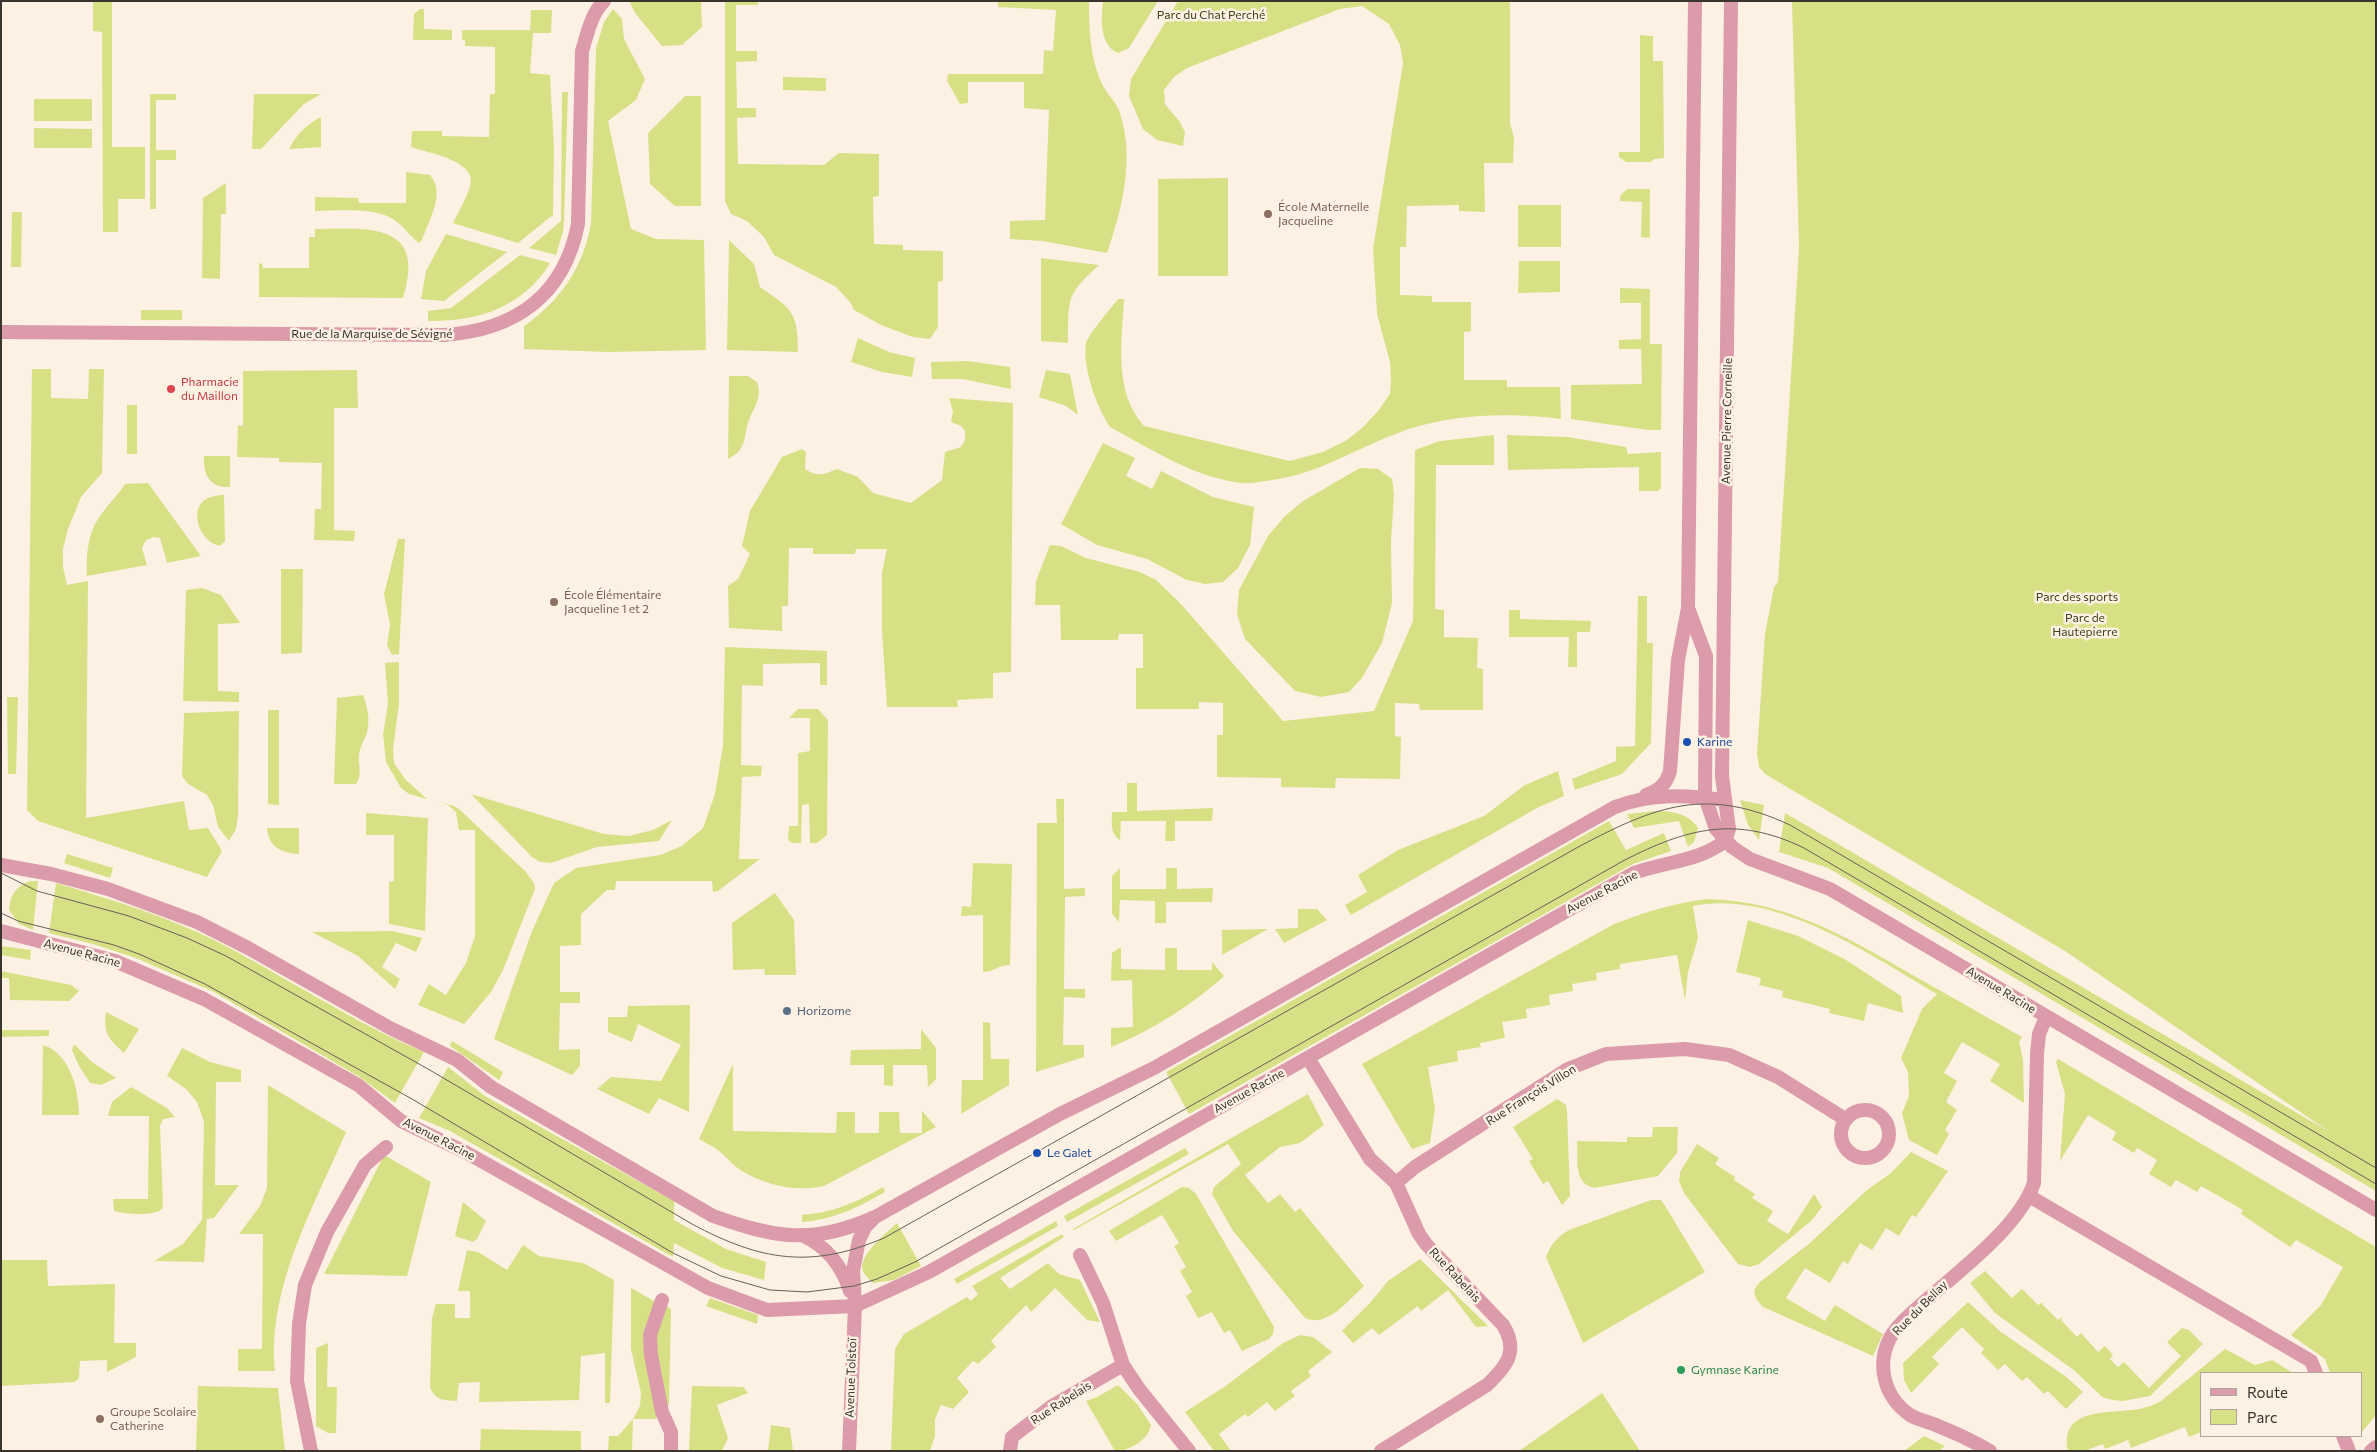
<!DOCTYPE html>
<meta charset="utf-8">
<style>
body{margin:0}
#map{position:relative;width:2377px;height:1452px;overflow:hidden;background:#fdf1e4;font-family:Commissioner,sans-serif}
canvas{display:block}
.frame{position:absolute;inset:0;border:2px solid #3a342e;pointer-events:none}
.legend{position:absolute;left:2200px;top:1372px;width:162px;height:65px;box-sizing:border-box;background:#fdf1e4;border:1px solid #afa59b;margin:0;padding:6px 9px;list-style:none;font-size:15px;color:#3a342e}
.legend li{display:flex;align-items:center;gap:10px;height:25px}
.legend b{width:25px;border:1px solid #afa59b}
</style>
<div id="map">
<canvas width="2377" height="1452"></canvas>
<div class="frame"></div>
<ul class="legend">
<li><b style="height:6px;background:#db9baa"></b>Route</li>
<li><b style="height:14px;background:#d8e086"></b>Parc</li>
</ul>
</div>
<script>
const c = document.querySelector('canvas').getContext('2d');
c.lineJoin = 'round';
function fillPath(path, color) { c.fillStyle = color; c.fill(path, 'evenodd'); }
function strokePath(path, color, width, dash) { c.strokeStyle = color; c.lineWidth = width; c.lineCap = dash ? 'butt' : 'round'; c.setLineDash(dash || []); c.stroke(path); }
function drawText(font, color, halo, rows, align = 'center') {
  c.font = font + ' Commissioner,sans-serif'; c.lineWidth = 5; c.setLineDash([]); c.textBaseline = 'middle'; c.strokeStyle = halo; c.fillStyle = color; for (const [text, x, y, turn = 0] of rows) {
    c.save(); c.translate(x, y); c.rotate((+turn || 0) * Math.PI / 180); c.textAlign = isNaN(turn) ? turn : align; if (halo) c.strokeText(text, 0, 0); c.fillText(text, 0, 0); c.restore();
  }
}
fillPath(new Path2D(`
 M93,1H112V147H145V199H118V232H103L102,32L93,31Z
 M629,1H701L702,27L682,45L662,46L635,13Z
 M725,1H758V5H736V51H757V61L736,62L737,108H756V117L737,118L738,164L824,165L839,153L879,154V196L873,197L874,244L903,245V250L943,251V281L938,282V327L930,339L913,337L881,325L854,310L850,302L836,287L774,255L764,237L747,221L731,214L725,201Z
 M998,1H1089C1089,29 1090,58 1102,84C1107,94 1117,103 1120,113C1135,158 1122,210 1107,253L1043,241L1010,239V221L1045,220L1049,110L1024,108V82H968V103L960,104L947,81L948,74H1043L1044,50L1053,51L1056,10L998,7Z
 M1103,1H1158L1129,48L1118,53C1099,45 1101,18 1103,1Z
 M1178,1H1510V123L1514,138L1513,163H1484L1485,212L1459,211V205L1407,206L1406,247H1400V295L1432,296V302H1471V331L1464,332V380H1507V387H1560L1561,419C1505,412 1445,414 1393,435C1348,452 1315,476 1265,481C1258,482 1250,484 1242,483C1195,478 1151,449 1110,427C1097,408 1082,367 1086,343C1088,335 1111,308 1118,299H1124C1122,342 1113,391 1144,426L1290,461L1323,452L1347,440L1363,427L1378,411L1390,394L1391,381L1390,362L1377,314L1373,249L1403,63L1400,45L1389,24L1362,6L1340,9L1187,68L1174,77L1164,90L1165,104L1180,122L1185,132L1183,146L1157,140L1143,129L1129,96L1131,79Z
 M1792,1H2376V1191L1828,868L1779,852L1785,813L2328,1131L2065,951L1765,774L1759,767L1757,754L1765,634L1774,587L1778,582L1799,248Z
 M420,9H424V29L452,30V40H413L414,14Z
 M613,9L622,19L624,39L645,79L636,100L608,121L631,229L656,239L704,240L706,350L608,352L524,349V326C560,301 583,268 591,224L596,48L604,22Z
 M531,10H552L551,33H533L530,73L550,75L554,149L553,215L518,243L453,223C459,211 466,199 470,187C479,161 429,153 411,147L412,131H442V136L489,137L490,94H495V47L465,46V40H462V30H530Z
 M1640,35L1653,36V61H1663L1664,158L1654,159L1651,162H1626L1619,157V152H1640Z
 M783,77L826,78V91L783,90Z
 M562,92H568L564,221L563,232L556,255L529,248L561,221Z
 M150,94H176V100H156V150H176V160H156V209H150Z
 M254,94H321L304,104L261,149H252Z
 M685,96H701V206H675L650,184L648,133Z
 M34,99H92V121H34Z
 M321,117V147L289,149C296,135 307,124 321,117Z
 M34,128L92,129V148H34Z
 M406,172L430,175C446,193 429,220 422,240L419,243C413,240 403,225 393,219C372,207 339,211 315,211V197L358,198L359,203H406Z
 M1228,178V276H1158V179Z
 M226,183V214H221L220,279L202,278L203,198Z
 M1627,189H1650V238L1641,237L1642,202L1620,201V196Z
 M1518,205H1561V247H1518Z
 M12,212H22L21,267H11Z
 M315,229C368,228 427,222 403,298L259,297V264L262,263L263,268H309V237H315Z
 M446,234L507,252L444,301L421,299L426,271Z
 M729,240L754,264L760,287C792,309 798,312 798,352L727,350Z
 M520,255L550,263C524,307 477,322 428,321V311L451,308Z
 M1041,258L1099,265C1065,296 1069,299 1068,343L1041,341Z
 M1519,261H1560V292L1518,293Z
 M1620,288L1650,289V344H1662L1661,430H1648L1571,419V385L1642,384L1641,349H1619V340L1641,339V303H1620Z
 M141,310H182V320H141Z
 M858,338L889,352L915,358L912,377L882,372L851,362Z
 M967,361L1010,367L1011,389L963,379H932L931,362Z
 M32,369H51V398L88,399L89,369H104L102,473L81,497L68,529L63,549V567L67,585L88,581L86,818L184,801L189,830L208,828L222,851L207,877L38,821L27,810Z
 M357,370L358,408H334V530L355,531L354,541L314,540L315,509H321L322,463L279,462V458L237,457L238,425L243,426V371Z
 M1046,370L1070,374L1078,415L1066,406L1039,397Z
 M729,376H748L757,382C763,398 753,408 748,423C743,440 747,449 728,459Z
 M949,398L1013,403L1011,672L993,673V698L957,700L958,707H887L882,631V572L887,549H856L855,554H813V548H789L788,606H782V631L729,628L728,586L738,579L750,554L742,546L750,511L782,457L802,449L806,452L805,469C819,478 824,474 837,469L858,477L873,493L911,503L942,480L945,452L961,447L965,440V431L961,426L951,422L953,411Z
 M127,405H137V454H127Z
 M1494,435V465H1436L1435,609L1444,610V637L1478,638L1477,668L1483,669V710H1420L1419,704L1395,703V736L1401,737L1400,779L1336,778L1335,788L1281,787V778L1217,777V735H1223V703L1199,702V709H1136V668H1143V634H1119L1118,640H1061L1060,605H1035L1036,581L1050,545L1061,546L1086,558L1140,572L1156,580L1181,604L1283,721L1374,711L1413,621L1415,450L1440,441Z
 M1507,435L1568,437L1626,447L1628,454L1661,452V488L1658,491H1639V467L1508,470Z
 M1103,443L1135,458L1126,476L1152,489L1161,471L1213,497L1254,507L1250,545L1238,568L1223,582L1205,584L1187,580L1147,559L1097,545L1061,524Z
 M204,456H230V487C209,488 203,474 204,456Z
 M1360,468L1378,469L1392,479L1394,494L1391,542L1392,603L1382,643L1362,678L1349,692L1321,697L1295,691L1245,639L1237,614L1239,590L1268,536L1285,516L1303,501Z
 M148,483L201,556L167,563L160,538L154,537L146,540L142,548L147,565L87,576C86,553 88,530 103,512C110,502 119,494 125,484Z
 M224,495L225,541L220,546C201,543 186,509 208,498C213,496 219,495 224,495Z
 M398,539H405L399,654L392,655L387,645L390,625L384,594Z
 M281,569H303L302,653L281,654Z
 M202,588L221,595L240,623L218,624V691L239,692V702L183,701L186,590Z
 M1638,596H1647V643H1653L1651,743L1622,774L1575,790L1572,779L1616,761V747L1635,746Z
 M1509,610H1520V619L1591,621L1590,632H1577V667H1568L1569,637H1509Z
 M725,647L827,651V685H820V663L763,664V686L742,685L741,765L762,766L761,776L742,777L739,859H760L718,891L713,892L712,881H616L615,890H607L581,914V945L560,946V992H580V1003H560L559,1050L580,1049V1066L572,1075L494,1039L532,931L554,883L576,868L660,855L682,846L703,828L715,794L723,745Z
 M399,662V704L393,749L394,763L405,779L427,799L409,794L401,788L386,762L383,734L388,704L385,663Z
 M363,695C368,708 370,719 367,733C364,741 360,746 359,755C358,767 363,774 356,784H334L337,698Z
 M7,697H18L16,774H8Z
 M798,709H818L828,720L827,835L817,843H810L809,804L802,805L801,843H792L788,840L789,826H798V753L810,751V718H789Z
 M268,710H279V805L268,804Z
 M239,711L238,816L236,829L229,841L218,827L213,805L207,795L188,784L182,776L184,713Z
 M1558,771L1564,796L1537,808L1351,915L1345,905L1367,892L1358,875L1398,850L1484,816L1525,785Z
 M1127,783H1137V811L1213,808L1212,821H1175V841H1165L1166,821H1121L1120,840C1110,833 1112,824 1112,812H1127Z
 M471,794L604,834L629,836L653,830L672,820L659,841L597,847L551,863L540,862L532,857Z
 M1056,799H1064V889L1085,888V896L1065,897L1064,989H1085V998L1064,997L1063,1045H1084V1057L1036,1072L1037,823H1057Z
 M1740,800L1764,805L1759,840L1748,825Z
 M437,801L454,806L460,810L525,871L534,883L535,889L503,970L491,992L464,1024L418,1005L429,984L446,995L466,963L475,936V830H459L456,812L448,805Z
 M1655,811C1672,811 1688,813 1698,828L1694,842L1688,847L1679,821L1634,828L1627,814Z
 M366,813L428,818L425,931L389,924V882L394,881V835H366Z
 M1609,821L1626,850L1664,833L1671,851L1633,864L1189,1114L1166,1072Z
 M267,828H299V854C282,853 268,847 267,828Z
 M67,854L113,868L110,878L64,863Z
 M973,863L1012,864L1010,965C998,965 994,972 983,972V915L961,916L962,906L971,907Z
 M1120,868V889H1166V868H1177V889L1213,888L1212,902H1166V923H1155V901L1120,900L1119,922L1112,914V876Z
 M30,881H38L33,930L19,924L9,910C10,895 16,886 30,881Z
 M56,883C112,900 167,916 220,943C289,979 353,1022 424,1052L395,1103L358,1076L214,992L136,958L93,944L49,933Z
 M775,893L794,920L796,975H765L764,969L733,970L732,923Z
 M1707,899C1785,901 1844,935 1909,973C1947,994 1984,1016 2022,1037L2019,1042L2023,1059L2024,1103L1990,1081L2000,1064L1962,1042L1944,1073L1957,1081L1946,1102L1957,1110L1945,1130L1949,1134L1937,1155L1909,1140L1902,1113L1909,1096L1908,1072L1901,1058L1922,1009L1937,994C1869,954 1775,889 1693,906L1698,938L1688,972L1685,1000L1677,955L1620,964V969L1596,973L1597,980L1572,984L1573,991L1549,995L1550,1005L1526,1009L1527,1018L1502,1022L1505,1038L1480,1043L1481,1047L1457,1051L1458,1061L1428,1067L1435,1109L1430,1143L1412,1149L1362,1064L1614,924C1646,912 1674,903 1707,899Z
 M1298,909H1317L1327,920L1284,943L1275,929L1298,928Z
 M1748,920L1798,936L1846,960L1901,996L1903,1013L1868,1003L1864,1021L1829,1013L1830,1009L1782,997L1783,991L1759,985L1761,978L1736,972Z
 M1268,929L1222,955V930Z
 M392,931L422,938L416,952L396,943L382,967L400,979L395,989L358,956L312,932Z
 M1,946L31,950L30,960L1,955Z
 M1121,947V969L1165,970V948H1177V970H1212V962L1224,976C1192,1005 1151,1031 1111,1047V1028L1133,1027L1132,980L1111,981L1112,953Z
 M1,971L71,985L79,991L69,1001L10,1000L9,978H1Z
 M690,1005L689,1112L659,1098L649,1114L597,1089L611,1077L661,1081L681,1045L638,1024L632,1042L608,1032V1017H627L628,1006Z
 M106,1012L139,1029L124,1053C109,1039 103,1034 106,1012Z
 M983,1022L990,1023L991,1059H1009V1085L961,1114L962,1080H983Z
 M921,1029L936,1048V1079L928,1087L927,1065H893V1086L884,1085V1065H850L851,1050L921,1049Z
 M1,1030H49V1036L1,1037Z
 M452,1041L503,1072L499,1080L450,1046Z
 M74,1044L92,1062L116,1078L101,1085L90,1083L79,1066L72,1050Z
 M43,1045C70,1053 79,1090 79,1115H42Z
 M182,1048L210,1062L241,1070V1082H216L215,1185H239L214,1218L207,1219L204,1262L154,1261L183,1244L202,1220L204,1122L197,1102L186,1089L167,1076Z
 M2058,1059L2376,1247V1415L2361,1433V1373H2330L2325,1359L2291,1335L2321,1305L2343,1267L2296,1240L2290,1247L2241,1214L2243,1210L2201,1186L2197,1192L2176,1180L2171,1187L2149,1174L2157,1160L2137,1148L2134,1153L2112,1140L2116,1132L2088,1115L2060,1161L2065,1094L2056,1062Z
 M733,1064V1131L836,1133L837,1112H855V1133H879V1112H899L900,1133H922V1111L936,1127L824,1186C795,1192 768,1186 742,1171C733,1166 727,1157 719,1151C713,1146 705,1143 699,1139Z
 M448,1067L485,1096L674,1201V1220L726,1249L766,1262L764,1280L722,1268L674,1243L673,1257L450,1131L419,1118Z
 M268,1085L346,1132C314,1207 267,1287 275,1371H238V1349H262L263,1234H239L260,1206L267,1188Z
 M131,1087L167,1108L175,1117L163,1119L160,1126L163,1205L162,1209C151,1217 126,1214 114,1211L113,1199H148L149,1116H108L112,1102Z
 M1308,1094L1324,1125L1300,1143L1280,1147L1245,1175L1268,1203L1280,1194L1295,1212L1300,1208L1364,1286C1347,1301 1328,1328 1305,1318L1233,1231L1212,1194L1214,1187L1241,1164L1228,1144L1074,1230L1073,1229Z
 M1557,1099L1566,1105L1567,1111L1570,1196L1562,1205L1548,1181L1543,1184L1529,1161L1533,1159L1513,1127Z
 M1653,1127H1678L1677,1153L1658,1176L1594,1188C1573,1183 1578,1160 1577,1141L1627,1142V1137H1652Z
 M1697,1144L1719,1158L1715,1164L1735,1177L1734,1180L1755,1194L1752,1198L1773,1211L1767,1221L1788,1234L1814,1194L1822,1207L1811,1221L1759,1264L1750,1267L1738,1264L1684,1193L1679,1181L1680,1172Z
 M1185,1148L1189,1154L1067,1222L1064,1216Z
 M1911,1152L1948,1171L1916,1217L1912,1215L1899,1236L1886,1228L1872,1250L1860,1243L1848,1264L1843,1261L1830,1283L1805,1268L1786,1298L1825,1321L1835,1305L1883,1334L1873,1356L1763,1307L1756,1299L1754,1290L1760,1282L1810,1243L1867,1190L1891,1173Z
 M384,1155L431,1182L407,1276L324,1274Z
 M883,1187L885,1192C859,1207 833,1220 802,1222V1215C832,1213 857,1202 883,1187Z
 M1182,1187L1189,1188L1196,1194L1264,1310L1274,1327L1273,1334L1269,1339L1242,1351L1230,1330L1224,1333L1212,1312L1198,1318L1186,1296L1192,1292L1180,1271L1186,1267L1174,1246L1179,1243L1162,1215L1116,1241L1109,1231Z
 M1651,1200H1661L1664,1204L1705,1272L1583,1343L1546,1257C1551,1244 1557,1237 1569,1230Z
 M463,1202L486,1221L477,1239L473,1242L455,1236Z
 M1056,1221L1058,1226L957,1284L954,1279Z
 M897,1223L921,1266L894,1280L873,1283C869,1279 862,1273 862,1267C862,1253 887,1232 897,1223Z
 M1062,1234L1064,1237L1000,1278L1010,1289L1048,1263L1059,1274L1080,1280L1100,1322L1087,1320L1055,1288L1031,1312L1026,1305L991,1341L996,1347L978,1364L973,1361L957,1378L969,1392L953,1409L941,1405L935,1419V1436L930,1451H891L895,1349L904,1334L967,1297L971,1301L978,1294L972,1286Z
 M523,1245L539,1256L583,1263L614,1280L610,1403H605V1353L581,1356L579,1400L479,1402L480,1382L459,1383L457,1401C443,1400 436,1401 430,1387L432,1318L436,1304H455V1318H470V1291H458L467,1250L478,1252L507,1270Z
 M1420,1259L1488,1326L1476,1327L1448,1290L1421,1311L1418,1306L1379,1335L1372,1328L1353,1343L1342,1331L1370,1303L1388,1281Z
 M1,1260H47L48,1286L115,1284L114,1343H136V1357L107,1372V1360L80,1361L79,1378L75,1382L1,1386Z
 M1985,1271L2012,1298L2022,1289L2038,1305L2043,1302L2042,1304L2058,1320L2063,1316L2061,1320L2077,1337L2081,1333L2098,1352L2105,1346L2113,1355L2110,1359L2118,1367L2124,1362L2149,1388L2181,1356L2167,1342L2182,1328L2189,1330L2203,1344L2150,1396L2123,1401L2112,1400L2102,1397L2075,1371L1995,1313L1970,1283Z
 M631,1288L656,1302L658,1416L655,1419H633L632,1451H608L609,1436H618L633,1419L640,1406L641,1393L631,1349Z
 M710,1298L758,1315L757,1324L706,1306Z
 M1968,1302L2001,1332L2065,1376L2083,1392L2066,1409L2048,1391L2044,1394L2027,1377L2022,1381L2005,1364L1998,1370L1981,1353L1984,1349L1962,1327L1932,1357L1939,1364L1911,1393L1904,1380L1903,1363Z
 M665,1305L671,1309L669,1405L665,1409L654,1338Z
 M1300,1335L1313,1337L1332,1352L1308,1371L1311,1376L1291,1391L1295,1396L1275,1411L1267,1402L1248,1417L1245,1414L1219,1434L1231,1451H1214L1185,1412L1224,1387L1283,1343Z
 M328,1343L327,1387H337L336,1433H328L316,1426V1348Z
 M2225,1349L2255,1365L2272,1360L2293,1373H2201V1432L2189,1437L2185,1427L2131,1448L2128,1440L2105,1449L2103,1444L2084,1451H2068C2059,1409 2106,1413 2132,1410C2142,1409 2152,1406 2161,1401Z
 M1118,1385L1138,1405L1151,1425C1149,1440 1129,1451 1115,1451L1086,1401L1097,1397Z
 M198,1386L278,1388L285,1451H196Z
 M692,1386L743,1387L748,1393L717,1405L728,1438L722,1451H689Z
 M1602,1393L1640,1451H1519Z
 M771,1425L790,1428L793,1451H768Z
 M481,1429L581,1431V1451H480Z
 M1924,1436L1945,1446L1939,1451H1904Z`), '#d8e086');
strokePath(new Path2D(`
 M662,1300L650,1335L651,1355L662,1412L671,1432V1451
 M311,1451L297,1381L299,1324L305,1285L327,1232L365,1165L386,1147`), '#db9baa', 14);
strokePath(new Path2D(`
 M1,332L444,335C515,330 564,296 578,224L582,51C587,35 591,14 604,1
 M1308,1058L1370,1159L1396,1183L1419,1234L1426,1244L1503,1325C1519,1351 1507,1366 1487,1385L1381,1451
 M1841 1134a24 24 0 1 1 48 0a24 24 0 1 1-48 0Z
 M1396,1183L1415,1167L1568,1069L1606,1054L1685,1049L1729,1055L1778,1077L1845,1119
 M2029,1196L2311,1361L2316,1373
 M1080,1255L1103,1303L1123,1365L1139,1389L1189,1451
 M2343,1436L2349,1451
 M1010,1451L1012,1437L1052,1406L1123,1365
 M1990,1451C1973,1441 1956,1433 1938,1426C1930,1422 1918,1420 1910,1415C1884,1397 1876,1365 1890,1338C1897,1325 1913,1312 1924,1302C1959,1271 2019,1227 2034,1183L2037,1054L2039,1034L2046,1017
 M2371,1451L2376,1447`), '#db9baa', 14);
strokePath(new Path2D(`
 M1688,608L1706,656L1705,797L1716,829L1732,847L1750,859L1830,889L2376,1210
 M1646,795C1659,790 1666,785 1670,771L1678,660L1688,608L1695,1
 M1725,841L1729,829L1722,776L1731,1
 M1,865L51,874L108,889L197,922L248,948L390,1028L457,1060L491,1087L713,1216C776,1238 813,1245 875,1217L1060,1114L1154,1068L1615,807C1651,793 1687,795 1725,800
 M1,931L115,961L204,999L358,1085L401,1121L467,1153L708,1288L767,1310L855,1306L929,1272L1634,873C1664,862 1700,861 1725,841
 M804,1236C827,1247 842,1266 850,1291
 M849,1451L855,1306L853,1271L859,1240L865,1227L873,1219`), '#db9baa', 14);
strokePath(new Path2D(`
 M1,873L37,891L129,916L187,938L226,956L428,1069L692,1224C761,1261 811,1269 884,1238L1580,846C1656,806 1706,786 1790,825L2376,1168
 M1,913L18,921L114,945L139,954L205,984L412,1099L673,1253L721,1276L770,1290L807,1292L854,1286L877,1279L915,1262L1623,861C1687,828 1736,815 1804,848L2376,1184`), '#665f57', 1);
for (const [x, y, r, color] of [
 [1268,214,5,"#8d6e63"],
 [171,389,5,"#e0444e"],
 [554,602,5,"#8d6e63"],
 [1687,742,5,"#1a4fb4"],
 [787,1011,5,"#5c6f8a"],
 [1037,1153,5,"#1a4fb4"],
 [1681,1370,5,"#2e9e5b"],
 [100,1419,5,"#8d6e63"]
]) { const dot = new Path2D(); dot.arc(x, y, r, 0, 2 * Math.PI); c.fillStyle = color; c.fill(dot); strokePath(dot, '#fdf1e4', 2); }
drawText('12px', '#3c3f18', '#fdf1e4', [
 ["Parc du Chat Perché",1211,15],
 ["Parc des sports",2077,597],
 ["Parc de",2085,618],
 ["Hautepierre",2085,632]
]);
drawText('12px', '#785e54', '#fdf1e4', [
 ["École Maternelle",1278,207],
 ["Jacqueline",1278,221],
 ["École Élémentaire",564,595],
 ["Jacqueline 1 et 2",564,609],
 ["Groupe Scolaire",110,1412],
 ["Catherine",110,1426]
], 'left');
drawText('12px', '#3a342e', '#fdf1e4', [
 ["Rue de la Marquise de Sévigné",372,334],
 ["Avenue Pierre Corneille",1727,421,-89],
 ["Avenue Racine",1602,892,-28],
 ["Avenue Racine",82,953,15],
 ["Avenue Racine",2001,990,31],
 ["Avenue Racine",1249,1091,-29],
 ["Rue François Villon",1531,1095,-32],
 ["Avenue Racine",439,1139,27],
 ["Rue Rabelais",1455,1275,47],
 ["Rue du Bellay",1920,1308,-45],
 ["Avenue Tolstoï",851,1378,-88],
 ["Rue Rabelais",1061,1403,-33]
]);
drawText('12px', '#be3a42', '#fdf1e4', [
 ["Pharmacie",181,382],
 ["du Maillon",181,396]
], 'left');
drawText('12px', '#164399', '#fdf1e4', [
 ["Karine",1697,742],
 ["Le Galet",1047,1153]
], 'left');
drawText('12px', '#4e5e75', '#fdf1e4', [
 ["Horizome",797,1011]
], 'left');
drawText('12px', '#27864d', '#fdf1e4', [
 ["Gymnase Karine",1691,1370]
], 'left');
</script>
